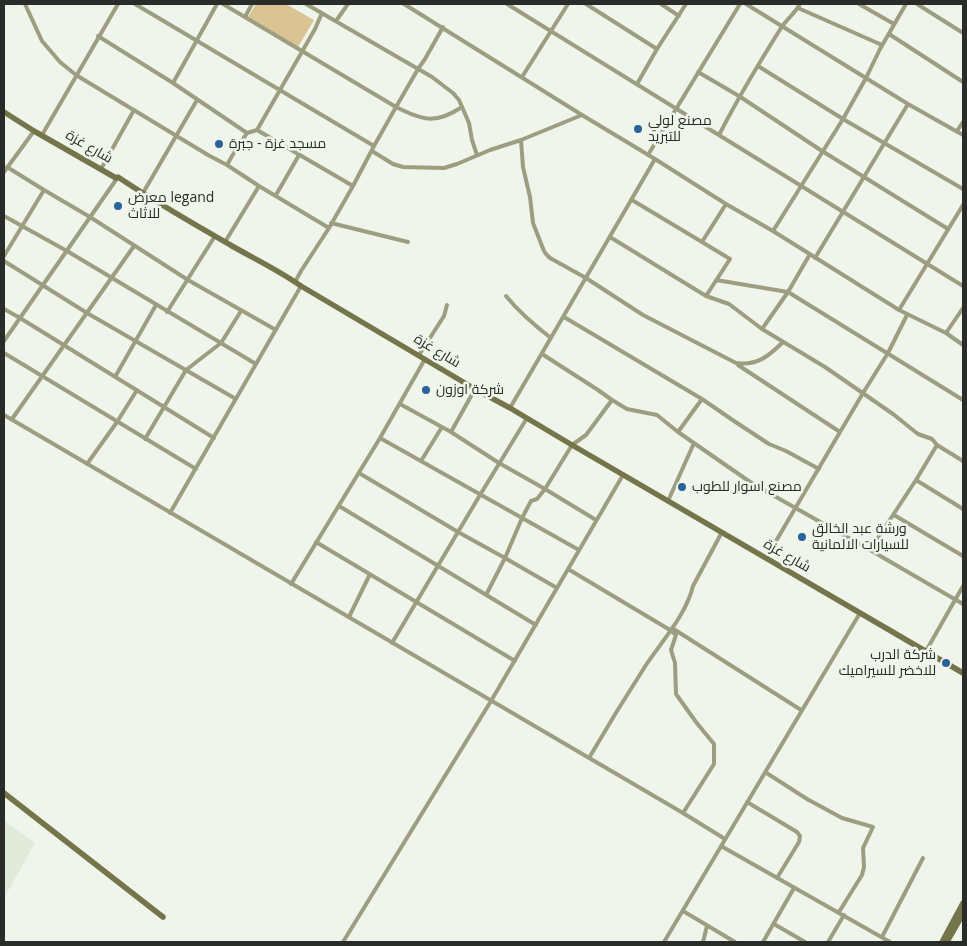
<!DOCTYPE html>
<meta charset="utf-8">
<style>
body{margin:0}
#map{position:relative;width:967px;height:946px;overflow:hidden;background:#eff5eb;font-family:"Open Sans",sans-serif}
canvas{display:block}
.frame{position:absolute;inset:0;border:5px solid #2a2c29;pointer-events:none}
</style>
<div id="map">
<canvas width="967" height="946"></canvas>
<div class="frame"></div>
</div>
<script>
const c = document.querySelector('canvas').getContext('2d');
c.lineJoin = 'round';
function fillPath(path, color) { c.fillStyle = color; c.fill(path, 'evenodd'); }
function strokePath(path, color, width, dash) { c.strokeStyle = color; c.lineWidth = width; c.lineCap = dash ? 'butt' : 'round'; c.setLineDash(dash || []); c.stroke(path); }
function drawText(font, color, halo, rows, align = 'center') {
  c.font = font + ' "Open Sans",Cairo,sans-serif'; c.lineWidth = 5; c.setLineDash([]); c.textBaseline = 'middle'; c.strokeStyle = halo; c.fillStyle = color; for (const [text, x, y, turn = 0] of rows) {
    c.save(); c.translate(x, y); c.rotate((+turn || 0) * Math.PI / 180); c.textAlign = isNaN(turn) ? turn : align; if (halo) c.strokeText(text, 0, 0); c.fillText(text, 0, 0); c.restore();
  }
}
fillPath(new Path2D(`
 M4,821L35,843L4,898Z`), '#dfead9');
fillPath(new Path2D(`
 M256,4H286L314,20L298,47L248,17Z`), '#dac493');
strokePath(new Path2D(`
 M25,4L42,41L60,62L76,75L208,155L227,165L259,186L329,228
 M135,4L374,146
 M223,4L396,107C422,120 435,125 462,107
 M306,4L432,77L453,93L459,100L469,123L472,140L477,155
 M404,4L582,115L655,159L726,204L773,231L899,310L946,333L963,345
 M507,4L963,286
 M586,4L657,49
 M661,4L679,16
 M746,4L908,104L963,135
 M859,4L894,24
 M917,4L963,33
 M798,8L882,45
 M245,17L252,4
 M336,21L348,4
 M889,34L963,82
 M98,36L173,83L247,133L257,130L353,186
 M758,66L843,119L963,189
 M698,72L739,96L822,151L948,229
 M522,77L568,4
 M173,83L217,4
 M637,84L657,49L686,4
 M257,130L315,29L322,13
 M957,131L963,122
 M42,135L118,4
 M719,135C738,98 759,63 781,28C787,19 795,13 800,4
 M521,140L523,167L530,197L533,223L544,251L546,254L550,258L586,278L643,315L736,363C757,366 769,356 783,342
 M372,151L393,164L403,167L444,168L457,164L490,150L521,140L582,115
 M648,155L740,4
 M227,165L232,156L247,133
 M7,167L44,190L90,217L188,280L276,330
 M101,169L134,110
 M4,172L34,131
 M143,193L197,100
 M276,195L299,155
 M632,200L702,242
 M4,216L67,251L256,364
 M331,223L408,242
 M773,231L843,119L866,78L880,49L906,4
 M610,237L706,296L730,259L702,242L726,204
 M225,242L259,186
 M810,254L788,292L762,329L825,367L893,414L918,434L932,439L937,445L963,461
 M4,256L44,190
 M815,258L908,104
 M4,261L87,313L236,399
 M716,280L788,292L963,400
 M295,282L301,271L329,228L353,186L374,146L396,107L418,69L425,59L443,27
 M506,296C519,312 534,325 551,338
 M706,296L729,304L762,329
 M4,309L20,318L214,438
 M899,310L963,205
 M167,312L215,236
 M564,317L702,399L734,421L769,444L786,451L819,469
 M946,333L963,308
 M4,341L118,177
 M4,353L196,469
 M542,354L598,390L612,400L627,409L657,415L678,432L753,484L870,550L963,604
 M419,355L444,316L447,305
 M738,365L840,432
 M115,377L156,305
 M400,404L451,432L499,463L545,489L596,520
 M510,408L655,159
 M4,415L683,813L725,839
 M12,419L134,246
 M451,432L475,389
 M678,432L702,399
 M380,438L579,550
 M145,439L186,370L221,343L241,311
 M421,461L442,427
 M87,464L117,422L137,390
 M359,473L458,532L505,558L557,588
 M916,480L963,509
 M668,501L694,443
 M339,506L536,625
 M170,513L301,286
 M894,515L963,556
 M316,542L515,661
 M870,550L916,480L937,445
 M766,558L863,393L888,353L907,315
 M568,569L670,630L676,635L671,650L675,663L676,694L696,722L714,744V764L683,813
 M291,584L380,438L425,359
 M486,595L505,558L522,518L531,501L537,499L545,489L572,445L586,435L612,400
 M349,617L370,574
 M672,628L801,710
 M392,643L480,495L527,418
 M926,651L963,586
 M589,758C607,727 626,696 646,665C662,641 686,615 693,586L722,532
 M765,772L807,799L842,818L873,827L863,848L864,867L862,875L839,912
 M747,802L797,832L800,836L799,842L777,878
 M721,846L890,942
 M683,911L735,942
 M774,924L805,942
 M882,937L923,858
 M343,942L491,701L623,475
 M664,942L860,613
 M703,942L707,926
 M763,942L794,888
 M828,942L844,915`), '#9c9d81', 4);
strokePath(new Path2D(`
 M4,112L34,131L116,178L118,177C155,202 194,224 232,246C255,259 280,271 301,286L475,389L510,408L572,445L963,673
 M4,793L163,917
 M942,942L963,903
 M947,942L963,914`), '#74754a', 5.5);
for (const [x, y, r, color] of [
 [638,129,5,"#2a629a"],
 [219,144,5,"#2a629a"],
 [118,206,5,"#2a629a"],
 [426,390,5,"#2a629a"],
 [682,487,5,"#2a629a"],
 [802,537,5,"#2a629a"],
 [946,663,5,"#2a629a"]
]) { const dot = new Path2D(); dot.arc(x, y, r, 0, 2 * Math.PI); c.fillStyle = color; c.fill(dot); strokePath(dot, '#eff5eb', 2); }
drawText('14px', '#2a2c29', '#eff5eb', [
 ["مصنع لولي",648,121],
 ["للتبريد",648,137],
 ["مسجد غزة - جبرة",229,144],
 ["معرض legand",128,198],
 ["للاثاث",128,214],
 ["شركة اوزون",436,390],
 ["مصنع اسوار للطوب",692,487],
 ["ورشة عبد الخالق",812,529],
 ["للسيارات الالمانية",812,545],
 ["شركة الدرب",936,655,"right"],
 ["للاخضر للسيراميك",936,671,"right"]
], 'left');
drawText('14px', '#2a2c29', '#eff5eb', [
 ["شارع غزة",89,147,30],
 ["شارع غزة",437,351,31],
 ["شارع غزة",787,556,30]
]);
</script>
